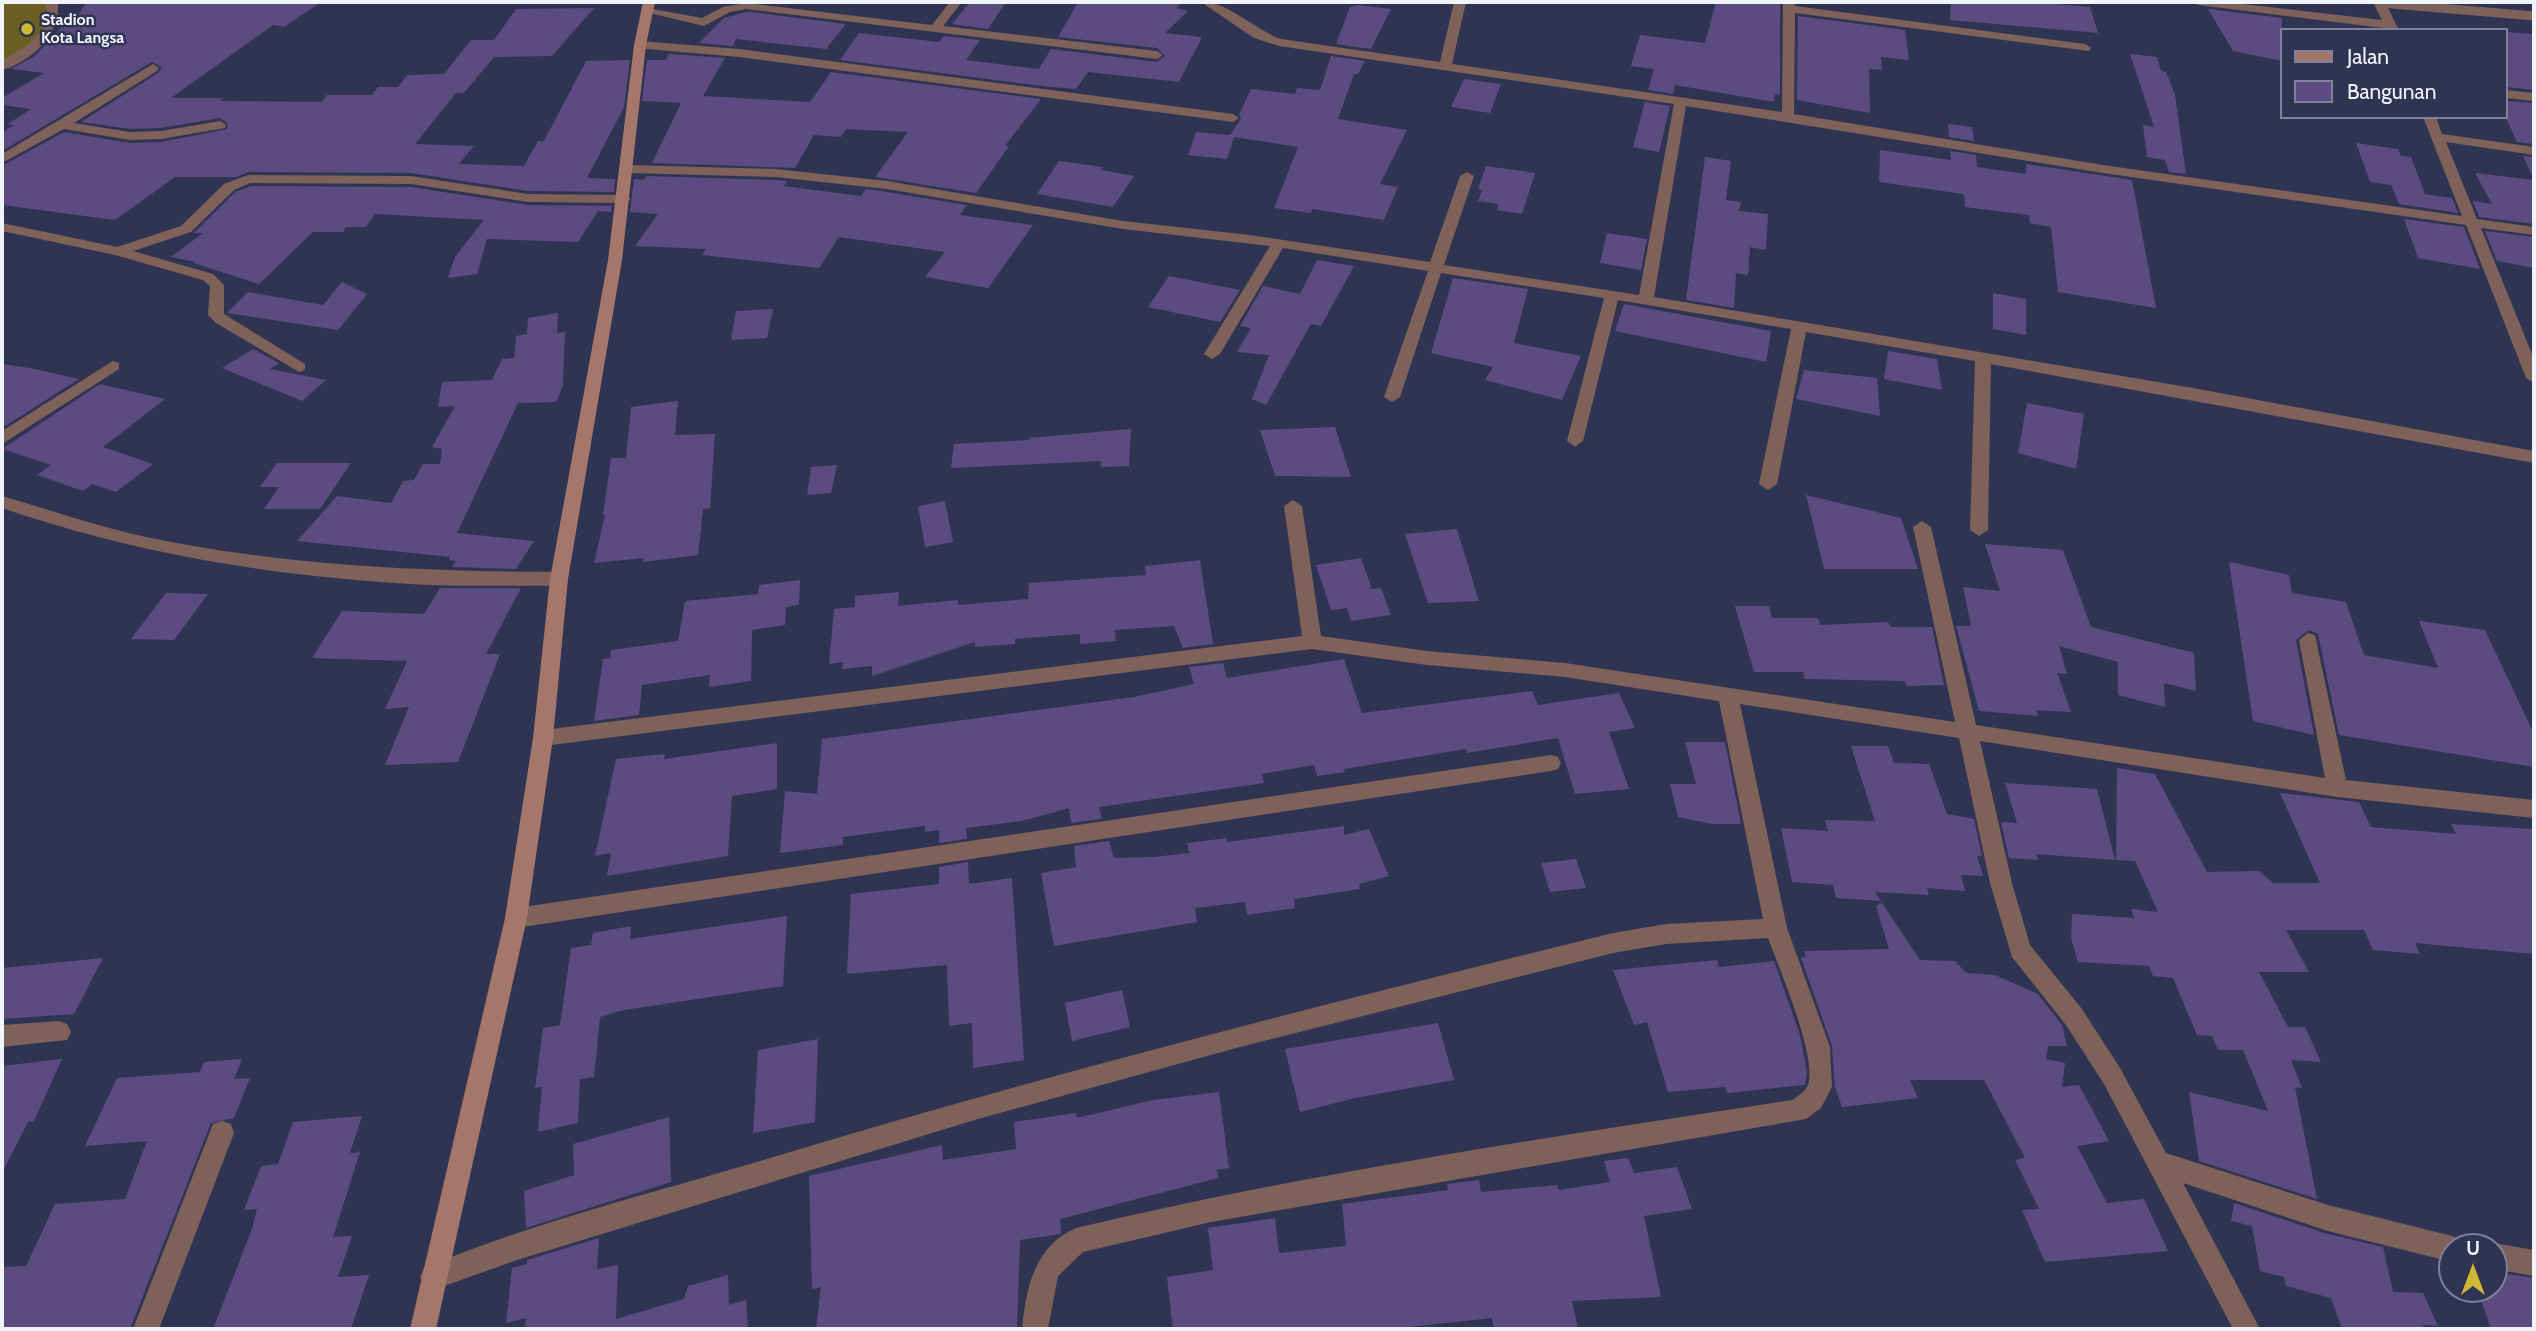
<!DOCTYPE html>
<style>
body{margin:0}
#map{position:relative;width:2536px;height:1331px;overflow:hidden;background:#303453;font-family:Cabin,sans-serif}
canvas{display:block}
.frame{position:absolute;inset:0;border:4px solid #f2f4fc;pointer-events:none}
.legend{position:absolute;left:2280px;top:28px;width:228px;height:91px;box-sizing:border-box;background:#303453;border:2px solid #7e8197;margin:0;padding:9px 12px;list-style:none;font-size:21px;color:#f2f4fc}
.legend li{display:flex;align-items:center;gap:14px;height:35px}
.legend b{width:35px;border:2px solid #7e8197}
.north{position:absolute;left:2438px;top:1233px;width:70px;height:70px;box-sizing:border-box;background:#303453;border:2px solid #7e8197;border-radius:50%;rotate:0deg;font-size:19px;font-weight:700;line-height:28px;text-align:center;color:#f2f4fc}
.north::after{content:'';display:block;margin:auto;width:24px;height:32px;background:#d1b736;clip-path:polygon(50% 0,100% 100%,50% 72%,0 100%)}
</style>
<div id="map">
<canvas width="2536" height="1331"></canvas>
<div class="frame"></div>
<ul class="legend">
<li><b style="height:9px;background:#a4776a"></b>Jalan</li>
<li><b style="height:19px;background:#5c4b81"></b>Bangunan</li>
</ul>
<div class="north">U</div>
</div>
<script>
const c = document.querySelector('canvas').getContext('2d');
c.lineJoin = 'round';
function fillPath(path, color) { c.fillStyle = color; c.fill(path, 'evenodd'); }
function strokePath(path, color, width, dash) { c.strokeStyle = color; c.lineWidth = width; c.lineCap = dash ? 'butt' : 'round'; c.setLineDash(dash || []); c.stroke(path); }
function drawText(font, color, halo, rows, align = 'center') {
  c.font = font + ' Cabin,sans-serif'; c.lineWidth = 5; c.setLineDash([]); c.textBaseline = 'middle'; c.strokeStyle = halo; c.fillStyle = color; for (const [text, x, y, turn = 0] of rows) {
    c.save(); c.translate(x, y); c.rotate((+turn || 0) * Math.PI / 180); c.textAlign = isNaN(turn) ? turn : align; if (halo) c.strokeText(text, 0, 0); c.fillText(text, 0, 0); c.restore();
  }
}
fillPath(new Path2D(`
 M2,2H55L59,16L44,41L2,66Z`), '#6a5e23');
fillPath(new Path2D(`
 M103,2H321L284,27L273,25L171,98H223L220,101L322,102L327,95H372L378,87H398L407,75L444,74L471,40H494L516,9L594,8L552,56L494,57L464,93H456L415,144L474,146L459,164L524,166L538,141H544L586,61L630,60L624,107L587,178L615,179L614,192L528,191L411,173L248,172L236,177H175L115,220L2,205V166L64,132L130,143L161,142L227,129L228,124L220,118L161,128L130,129L81,122L158,73L162,67L152,62L2,151V133L14,125L8,124L31,109L2,105V98L44,73L11,69L35,56L67,21H75L85,4Z
 M970,2H1006L988,29L952,24Z
 M1078,2H1183L1176,8L1188,11L1165,33L1202,37L1179,82L1088,72L1076,89L1050,87L840,60L859,33L939,42L944,36L980,40L966,60L1039,69L1051,49L1157,62L1165,56L1157,48L1058,37Z
 M1716,2H1780V95L1775,94L1774,102L1675,85L1673,94L1648,90L1654,69L1631,66L1640,35L1705,43Z
 M1951,2H2034L2090,7L2098,33L1950,20Z
 M1358,5L1391,9L1371,49L1336,44L1350,7Z
 M2208,9L2282,18V61L2233,51Z
 M746,12H751L846,24L826,49L736,39L733,46L699,43L724,18Z
 M1798,16L1905,30L1909,60L1881,57L1882,70L1869,69L1870,113L1797,100Z
 M2506,32L2534,34V90L2506,87Z
 M669,54L725,58L703,96L810,102L831,72L1041,99L1005,146H1009L976,193L875,177L908,132L846,129L841,137L814,135L795,168L652,163L681,103L642,101L647,60H666Z
 M2130,54L2157,57L2161,71L2166,72L2175,95L2186,174L2169,172L2165,160L2147,157L2143,125L2154,127Z
 M1331,56L1365,61L1358,74H1354L1338,119L1407,130L1380,184L1398,187L1384,220L1312,209L1311,213L1274,208L1298,147L1234,137L1227,159L1188,155L1196,132L1230,135L1241,119L1239,115L1251,89L1295,94L1297,88L1320,90Z
 M1464,79L1501,84L1490,113L1451,107Z
 M2506,101L2534,103V144L2517,142L2506,118Z
 M1645,102L1670,106L1659,152L1633,147Z
 M1948,124L1972,127L1974,141L1949,137Z
 M2356,143L2398,149L2401,156L2411,157L2425,194L2452,198L2458,213L2399,204L2391,185L2370,182Z
 M1880,150L1951,160L1950,151L1976,155L1977,167L2026,174V164L2132,180L2156,308L2058,292L2051,227L2030,223L2029,215L1965,207L1964,194L1879,182Z
 M2523,156L2534,157V224L2479,217L2473,201L2492,204L2475,173L2534,180Z
 M1705,157L1731,161L1726,200L1741,202L1739,211L1768,214L1766,250L1750,247L1748,275L1736,273L1734,308L1686,300Z
 M1059,161L1103,167L1101,170L1134,176L1113,207L1037,194Z
 M1486,166L1535,173L1522,214L1497,210L1498,204L1478,201L1482,190L1478,189Z
 M646,176L775,180L787,181L784,186L861,196L866,189L887,192L967,205L960,215L1033,225L988,288L925,277L945,252L839,237L819,268L702,255L706,249L635,246L658,214L630,212L634,179L644,180Z
 M251,186L411,187L528,205L612,206L611,212L598,211L578,242L487,239L477,274L448,278L455,257L484,220L375,214L366,227H346L343,232H313L259,284L194,263L196,262L171,257L203,233H194L235,192Z
 M2404,219L2464,227L2480,269L2418,258Z
 M2485,231L2534,237V268L2497,261Z
 M1607,233L1647,239L1641,270L1600,263Z
 M1317,260L1354,266L1321,326L1311,324L1266,405L1252,399L1269,355L1237,352L1251,328L1240,326L1263,286L1300,294Z
 M1169,276L1240,290L1220,322L1148,307Z
 M1453,278L1528,289L1514,343L1581,356L1562,400L1485,380L1493,367L1431,353Z
 M342,282L367,294L338,330L227,313L248,292L323,305Z
 M1993,293L2026,299V335L1993,329Z
 M1624,304L1771,331L1766,362L1615,331Z
 M773,309L767,338L731,340L736,311Z
 M558,313L557,333L565,332L563,385L556,402L518,403L457,533L534,541L516,569L452,567L456,561L449,560L450,557L297,541L337,496L391,503L403,481L414,480L423,464H440L442,449L432,447L455,406L438,407L442,382L492,380L502,359L514,358L516,336L527,334L528,318Z
 M253,349L279,363L270,369L326,380L302,401L222,368Z
 M1888,351L1937,359L1942,390L1884,379Z
 M2,364L30,368L79,379L2,428Z
 M1804,370L1877,378L1880,416L1796,399Z
 M100,384L165,399L103,447L153,464L116,492L92,484L83,491L37,475L51,465L2,449Z
 M678,401L675,435L715,434L710,508L703,509L698,555L643,562L644,558L594,563L605,515H603L611,458H626L631,407Z
 M2027,403L2084,414L2076,469L2018,453Z
 M1335,427L1351,477L1275,476L1260,430Z
 M1131,429L1129,466L1101,467V461L951,468L954,444L1029,440V438Z
 M277,463H351L320,509H264L279,487H260Z
 M837,465L831,493L807,495L811,467Z
 M1806,495L1901,518L1918,569H1824Z
 M945,501L953,542L925,547L918,506Z
 M1457,529L1479,601L1428,603L1405,534Z
 M1985,544L2063,550L2091,627L2194,653L2196,691L2164,683L2165,707L2118,695V662L2059,646L2067,674L2057,673L2071,712L2036,710L2038,716L1979,711L1956,626H1971L1963,587L2000,591Z
 M1361,558L1372,589L1381,588L1391,615L1351,621L1347,608L1331,610L1316,565Z
 M1200,560L1213,644L1183,648L1174,626L1115,630L1116,641L1080,644V634L1015,639V644L975,647V642L872,676V666L842,669L843,662L829,664L834,609L855,607V596L899,592L898,606L958,600V605L1028,599L1029,583L1146,575L1145,566Z
 M2229,562L2289,575L2292,593L2346,602L2364,655L2438,668L2419,621L2485,630L2534,734V767L2339,735L2318,634L2309,630L2296,640L2314,735L2253,721Z
 M800,580L799,605L786,607L785,625L752,630L751,681L709,687L710,675L642,685L639,715L594,721L603,659L610,658L611,650L678,641L685,601L758,594L759,585Z
 M440,588H521L486,654H500L458,762L385,765L409,707L385,709L407,661L312,658L342,611L424,614Z
 M166,593L208,594L174,640L131,639Z
 M1735,606H1769L1772,618H1818L1820,625L1888,622L1891,627H1932L1944,685L1907,686L1905,681L1805,679L1803,672H1754Z
 M1344,659L1362,713L1532,691L1538,705L1619,693L1635,728L1609,732L1629,789L1575,794L1558,738L1467,753L1466,749L1344,769L1345,772L1317,776L1314,765L1262,774L1264,783L1099,807L1102,819L1071,823L1069,808L1022,821L966,828L967,839L939,843V830L925,832V826L843,837V845L780,853L785,791L817,794L822,739L1134,697L1194,684L1189,667L1223,663L1227,678Z
 M1685,742H1725L1741,824H1712L1678,817L1670,784H1696Z
 M777,743V789L732,796L728,856L607,876L611,853L595,856L616,759L665,754L664,759Z
 M1851,746H1888L1894,763L1929,764L1947,814L1974,819L1982,856H1977L1983,876L1961,875L1965,891L1927,888L1929,895L1875,892L1881,901L1836,898L1833,885L1792,882L1781,828L1828,831L1825,820L1875,821Z
 M2117,768L2155,774L2207,872L2259,871L2273,883H2320L2280,793L2359,802L2371,827L2456,834L2451,824L2534,829V954L2415,943L2420,954L2373,950L2364,930H2286L2309,972H2259L2288,1027H2305L2321,1062L2291,1060L2302,1088L2295,1087L2317,1199L2199,1161L2189,1092L2268,1111L2243,1050H2218L2212,1036L2197,1035L2173,978L2153,976L2149,966L2078,962L2071,938L2072,914L2134,918L2131,909L2158,912L2135,861L2116,860Z
 M2005,783L2097,789L2115,860L2036,854L2038,860L2009,858L2001,822L2017,823Z
 M1344,826V835L1369,829L1389,876L1359,884L1360,889L1294,899L1295,908L1247,915L1245,902L1195,908L1197,922L1054,946L1041,873L1076,867L1074,846L1109,841L1114,858L1154,857L1189,853L1187,843L1227,838V842Z
 M1576,859L1586,888L1550,892L1541,863Z
 M968,862L969,884L1012,878L1024,1060L973,1068L972,1023L949,1026L947,965L847,974L851,894L939,884V867Z
 M1882,903L1920,960L1955,961L1966,973L1995,975L2038,994L2062,1025L2067,1046H2048L2046,1059L2065,1063L2062,1087L2079,1085L2109,1141L2077,1146L2107,1203L2144,1199L2168,1251L2045,1262L2022,1210L2039,1209L2015,1160L2025,1158L1984,1080H1910L1918,1098L1842,1107L1835,1087L1832,1046L1801,958L1806,957L1804,951L1889,949L1876,906Z
 M787,916L783,986L624,1010L600,1017L594,1077L580,1079L578,1123L538,1132L542,1087L535,1088L543,1028L560,1025L571,948L591,945L593,933L631,926L630,939Z
 M103,958L74,1014L2,1019V968Z
 M1717,960L1719,967L1774,961L1800,1035L1807,1072L1805,1085L1727,1093L1725,1087L1668,1092L1647,1022L1634,1025L1613,970Z
 M1122,990L1130,1027L1072,1041L1065,1003Z
 M1438,1023L1454,1080L1355,1098L1300,1112L1285,1049Z
 M818,1039L815,1122L753,1133L758,1050Z
 M62,1059L34,1121L28,1122L2,1173V1066Z
 M242,1059L234,1079L250,1078L234,1118L211,1123L130,1329H2V1267L26,1266L55,1204L125,1199L147,1141L85,1146L117,1078L200,1072L204,1062Z
 M1219,1092L1229,1168L1217,1170L1218,1178L1060,1219L1061,1234L1020,1240L1017,1329H816L821,1287L812,1289L809,1176L942,1145L943,1160L1016,1149L1014,1122L1076,1113L1077,1118L1153,1100Z
 M362,1116L350,1153L360,1152L333,1237L352,1236L338,1277L369,1275L351,1329H213L252,1229L257,1209L244,1210L261,1166L278,1164L293,1122Z
 M669,1117L671,1182L526,1228L524,1191L574,1175L573,1144Z
 M1628,1158L1634,1173L1677,1167L1692,1209L1644,1216L1661,1297L1572,1301L1578,1329H1494L1492,1318L1391,1329H1173L1167,1277L1213,1270L1208,1228L1275,1218L1279,1253L1346,1246L1342,1204L1448,1190L1447,1184L1479,1180L1481,1192L1557,1185L1559,1190L1610,1182L1604,1161Z
 M2234,1203L2324,1233L2383,1247L2393,1292L2423,1293L2438,1326L2423,1325L2424,1329H2342L2331,1298L2286,1286L2284,1277L2260,1271L2252,1226L2231,1221Z
 M599,1238L597,1269L618,1265L616,1319L684,1299L688,1286L728,1275L729,1305L746,1300L748,1329H525L526,1318L506,1323L512,1268L527,1264V1260Z
 M2494,1272L2534,1278V1329H2491L2477,1289H2494Z`), '#5c4b81');
strokePath(new Path2D(`
 M2380,3L2534,16`), '#7e6158', 9);
fillPath(new Path2D(`
 M43,2L58,4C59,36 32,61 2,70V61C20,50 61,28 43,2Z
 M950,2H962L943,26L1157,51L1163,55L1157,59L746,9L730,12L704,26L641,11L647,8L702,18L723,7L746,3L932,25Z
 M1201,2C1228,1 1255,30 1281,39L1440,62L1454,2H1466L1452,64L1782,112L1783,2H1795V6L2085,44L2091,48L2089,51L1795,13L1794,114L2103,165L2462,216L2423,117H2436L2442,134L2534,147V155L2446,142L2477,219L2534,227V235L2481,228L2534,359V383L2526,378L2466,225L2103,173L1686,106L1654,297L2193,388L2534,451V463L1991,364L1988,530L1979,536L1970,530L1975,361L1806,332L1777,484L1768,490L1759,484L1791,329L1618,300L1583,441L1575,447L1567,441L1604,298L1441,273L1400,397L1392,402L1384,397L1428,271L1283,248L1220,354L1212,359L1204,354L1270,246L1123,229L887,189L775,177L628,173L621,169L628,165L775,169L887,181L1123,221L1250,235L1430,262L1460,176L1467,172L1474,176L1444,265L1639,295L1674,104L1279,46L1254,38Z
 M2192,2H2225L2382,20L2373,2H2385L2399,30L2198,5Z
 M640,41L739,49L1233,114L1239,118L1233,122L739,57L636,48V42Z
 M153,64L159,68L157,71L74,123L130,132L161,131L220,121L226,125L225,128L161,139L130,140L64,129L2,163V154Z
 M2506,90L2534,93V101L2506,98Z
 M248,175L411,176L528,194L624,195L631,199L624,203L528,202L411,184L250,183L234,190L191,232L133,251L213,274L224,285V314L305,364V370L299,372L216,323L208,315L210,286L203,280L115,255L2,231V223L117,247L181,226L224,184Z
 M113,361L119,363V369L2,444V431Z
 M2,496C50,510 97,526 146,537C286,566 416,571 559,572L568,579L559,586C509,585 459,587 410,584C271,576 133,553 2,508Z
 M1293,500L1302,506L1321,636L1427,651L1565,663L1955,722L1913,527L1922,521L1931,527L1976,725L2325,778L2299,640L2308,633L2315,635L2346,780L2534,800V818L2337,797L1980,741L2012,883L2030,945L2082,1009L2120,1068L2166,1153L2328,1205L2452,1236L2461,1240L2464,1247H2452V1262L2328,1231L2183,1183L2260,1329H2233L2104,1084L2066,1025L2012,957L1990,883L1959,738L1740,704L1787,928L1830,1047L1832,1087L1821,1108L1806,1119L1211,1222L1083,1252L1058,1276L1048,1329H1022C1026,1289 1034,1246 1076,1228C1312,1172 1552,1137 1792,1100C1798,1096 1805,1092 1808,1085C1818,1058 1779,968 1768,938L1666,944L1613,953L1240,1047L978,1119L517,1260L433,1290L424,1286L420,1277L424,1268C534,1222 653,1193 767,1159C1047,1074 1329,1003 1613,933L1666,924L1763,919L1719,701L1565,677L1427,665L1312,649L543,746L536,744L533,738L536,732L543,730L1302,636L1284,506Z
 M1551,755L1558,757L1561,763L1558,769L1551,771L516,928L508,925L505,918L508,911L516,908Z
 M59,1021L67,1024L71,1032L67,1040L2,1047V1025Z
 M222,1121L231,1124L234,1133L159,1329H133L213,1124Z
 M2494,1243L2534,1250V1276L2494,1269V1247H2485Z`), '#7e6158');
fillPath(new Path2D(`
 M643,2H655L646,45L622,260L568,579L553,738L527,918L436,1329H410L505,918L533,738L550,579L608,260L634,45Z`), '#a4776a');
for (const [x, y, r, color] of [
 [27,29,7,"#d1b736"]
]) { const dot = new Path2D(); dot.arc(x, y, r, 0, 2 * Math.PI); c.fillStyle = color; c.fill(dot); strokePath(dot, '#303453', 2.5); }
drawText('bold 16px', '#f2f4fc', '#303453', [
 ["Stadion",41,20],
 ["Kota Langsa",41,38]
], 'left');
</script>
